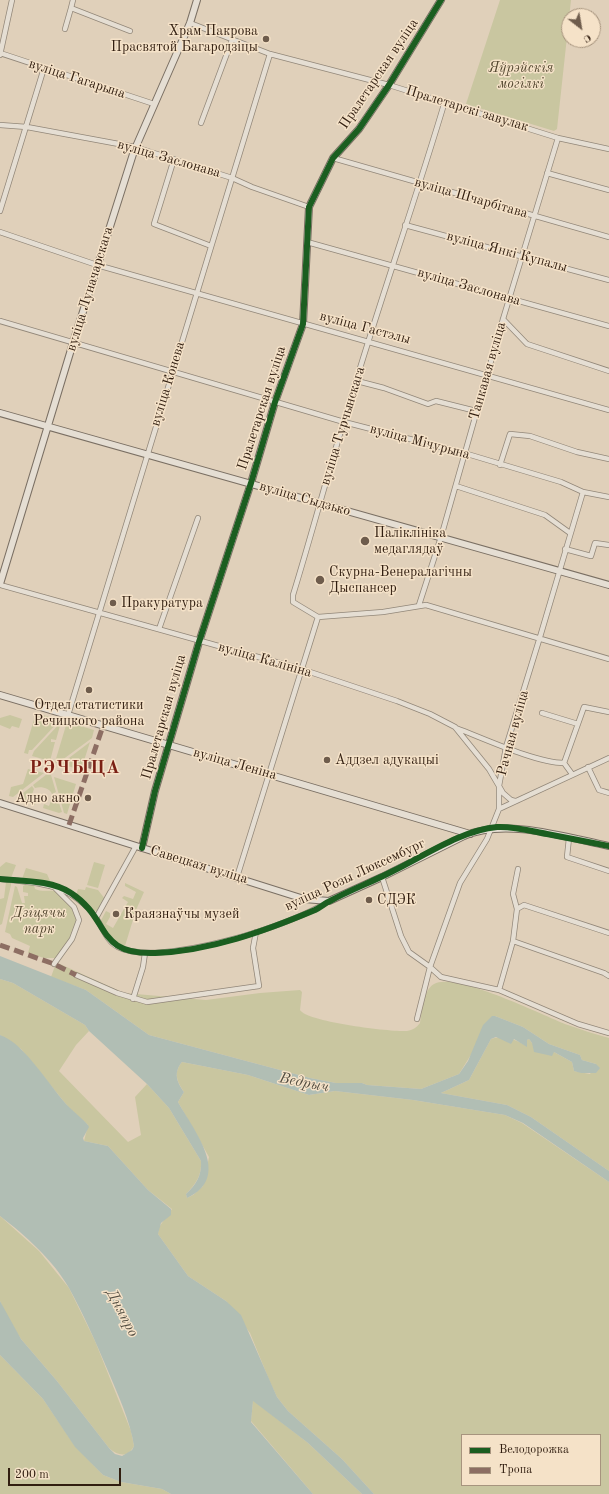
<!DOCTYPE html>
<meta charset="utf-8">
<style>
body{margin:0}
#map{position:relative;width:609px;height:1494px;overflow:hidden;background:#e0d0ba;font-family:"Old Standard TT",serif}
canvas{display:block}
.legend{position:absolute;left:461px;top:1434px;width:140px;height:52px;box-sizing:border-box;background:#f5e2c8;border:1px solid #a7947e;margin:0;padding:5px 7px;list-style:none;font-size:12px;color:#311e10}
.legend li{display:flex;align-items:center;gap:8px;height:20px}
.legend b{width:20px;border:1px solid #a7947e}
.north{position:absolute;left:561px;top:8px;width:40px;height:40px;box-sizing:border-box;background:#f5e2c8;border:1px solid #a7947e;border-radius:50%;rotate:149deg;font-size:11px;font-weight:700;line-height:16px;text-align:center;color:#311e10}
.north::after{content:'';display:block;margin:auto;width:14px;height:18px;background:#6e5c4c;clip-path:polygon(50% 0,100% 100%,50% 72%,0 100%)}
.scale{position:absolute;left:8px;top:1468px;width:113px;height:18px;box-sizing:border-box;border:2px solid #311e10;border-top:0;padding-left:5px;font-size:12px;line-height:14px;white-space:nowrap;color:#311e10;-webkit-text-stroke:3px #f5e2c8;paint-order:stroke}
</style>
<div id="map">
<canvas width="609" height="1494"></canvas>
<ul class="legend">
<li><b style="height:5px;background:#1b5e20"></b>Велодорожка</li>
<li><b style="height:5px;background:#8d6e63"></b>Тропа</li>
</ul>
<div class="north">С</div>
<div class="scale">200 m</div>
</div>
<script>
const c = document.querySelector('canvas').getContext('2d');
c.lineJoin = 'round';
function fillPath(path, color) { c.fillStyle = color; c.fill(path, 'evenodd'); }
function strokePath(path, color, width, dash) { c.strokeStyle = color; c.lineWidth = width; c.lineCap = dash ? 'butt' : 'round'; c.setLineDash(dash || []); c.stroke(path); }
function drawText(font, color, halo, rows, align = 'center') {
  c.font = font + ' "Old Standard TT",serif'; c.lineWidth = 3; c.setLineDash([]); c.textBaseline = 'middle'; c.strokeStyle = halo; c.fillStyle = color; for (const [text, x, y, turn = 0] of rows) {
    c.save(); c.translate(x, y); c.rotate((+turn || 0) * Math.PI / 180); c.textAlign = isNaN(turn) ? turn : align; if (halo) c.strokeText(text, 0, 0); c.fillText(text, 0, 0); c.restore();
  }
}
fillPath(new Path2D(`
 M500,0H571L557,129L554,131L466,104Z
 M36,713L60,720L32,750H29L28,754L24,753Z
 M10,715L22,719L19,728L12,726L10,729L0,725V718Z
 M61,722L56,740L51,739V742H55L50,761L32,756L34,751Z
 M67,722L94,730L92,738L58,763L55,762Z
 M90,742L81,770L61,764Z
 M28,769L44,773L13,797L9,796L11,787L23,784Z
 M47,774L51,775L56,792L52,794C50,788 41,786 35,788L33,785Z
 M54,777L76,784L67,814L64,813Z
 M32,786L34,789L30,800L36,802L35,805L17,799L18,797Z
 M56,794L62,812L59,813L43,808L44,804L49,806L53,796Z
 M6,862L16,865L11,878L0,876V867Z
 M94,862L105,865L98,888L87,885Z
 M26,868L47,874L51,883L22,879Z
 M6,882L11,883V885L2,924L0,925V899L4,898Z
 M125,883L144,892L136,910L125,946C111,942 107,933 100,922L106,911L110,913V917L106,924L113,928L128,902L122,898L124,896L133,899L136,892L125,886Z
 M27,884L34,885L35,889C42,892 47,890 54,891C64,892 75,912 78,920L71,939L56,958H44L28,953L30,946L12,938L10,934L5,932L15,886L17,887L22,903H25L24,896H28V893L23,892V886Z
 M86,887L98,890L105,899L98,911H93L76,895L78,889L85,890Z
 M60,964L124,993L206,1000L260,993L300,990L302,992L300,1010C307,1022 391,1032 407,1031C413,1030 416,1028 420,1023C422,1012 423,990 434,984C455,971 544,1016 568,1025C582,1030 595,1034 609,1038V1171L531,1117L507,1105L441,1093L469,1080L491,1039C504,1034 516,1040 527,1046V1040L529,1039L532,1043L554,1052L572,1062L574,1071L590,1074L596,1064L582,1060L580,1055L549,1044L523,1027L495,1016L459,1074L421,1089L367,1085L362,1083H336L310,1078L149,1035L86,990L51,977L55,966Z
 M0,979L13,983L85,1025L89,1031L76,1045L59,1071L128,1142L141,1135L135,1097L147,1084L169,1108L201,1161C202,1175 196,1184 186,1194L187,1198L193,1195L203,1186L209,1157L178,1102L184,1092C177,1081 173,1073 182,1062L248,1075L309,1095L335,1091L413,1100L505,1115L522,1123L609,1182V1494H374L342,1459L288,1411L277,1397L270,1382L250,1333L226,1301L188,1276L158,1234L159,1227L172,1209L148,1190L108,1146L84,1141L88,1125L70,1109L21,1049L0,1035ZM462,1435H600V1485H462Z
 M0,1216L39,1251L69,1288L95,1341L131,1431L134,1446C128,1458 118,1456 109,1448L57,1381L21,1339L8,1319L0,1301Z
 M0,1355L43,1399L75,1446L103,1475L121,1482L162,1489L171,1494H0Z
 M253,1400L308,1443L362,1494H313L251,1421Z`), '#c9c6a0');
fillPath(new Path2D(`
 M0,956L86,990L149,1035L310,1078L336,1083H362L367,1085L421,1089L459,1074L468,1061L483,1025L492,1016H495L523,1027L549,1044L580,1055L582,1060L596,1064L600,1068L596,1073H581L574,1071L572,1062L554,1052L552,1056L534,1052L532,1043L529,1039L527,1040V1047L514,1039L511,1044L496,1037L491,1039L469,1080L441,1093L507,1105L531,1117L609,1171V1182L523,1123L505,1115L413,1100L335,1091L309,1095L248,1075L182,1062C173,1073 177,1082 184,1092L178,1102C194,1131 233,1177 187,1198L186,1194C196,1185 202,1175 201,1161L169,1108L147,1084L89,1031L85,1025L13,983L0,979Z
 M0,1035C25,1043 51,1089 70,1108C76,1114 83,1119 88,1125L89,1127L83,1138L84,1141L108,1146L148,1190L171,1209V1215L161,1223L158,1234L188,1276L226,1301L241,1315L277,1397L288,1411L342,1459L374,1494H362L308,1443L253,1401L251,1422L313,1494H171L162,1489L121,1482L103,1475L75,1447L43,1399L0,1355V1301L21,1339L57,1381L109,1448L115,1454L122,1456L132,1450L134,1446C130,1420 118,1395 108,1371C96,1343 84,1315 69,1288C53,1260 25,1235 0,1216Z`), '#b1beb4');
const street = new Path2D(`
 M73,0L71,8L130,31
 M190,23L270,54L389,85L558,138L609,149
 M65,29L71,8
 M0,53L154,104
 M0,55L12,0
 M201,123L232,40
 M0,125L27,127L135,147L232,178L252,187L309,207
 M333,158L609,237
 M174,159L154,224L211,246
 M547,173L609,190
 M0,211L44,68
 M405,225L609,280
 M0,232L97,265L609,410
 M307,242L609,326
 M503,319L527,344L609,371
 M0,321L344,422L464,453L561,482L583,492L609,497
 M357,381L384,388L428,404L436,401L476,411
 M500,465L510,434L530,436L577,452L609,459
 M456,486L545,515L570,533
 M565,549L591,556L595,543L609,545
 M0,585L301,669L397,701L430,714L455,727L489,769L503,793L511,800L515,801
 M419,605L441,537L503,319L558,138
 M318,617L383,612L426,605L609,659
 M159,629L198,518
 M542,713L578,724
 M68,715L270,54
 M456,728C483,738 536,763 564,763L572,774
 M564,763L584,707L609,712
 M588,767L599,790L609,793
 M499,809L609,758
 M569,838L567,857L609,871
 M237,877L318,617L293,602V595C313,530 330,465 350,401C380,300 415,202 445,101
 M382,877L401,936L409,952L430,967L441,977L499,990L578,1024L609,1033
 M0,879C38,883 72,883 96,918C103,928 107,942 118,947C158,968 292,926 329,901
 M517,909L513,894L518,869
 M96,918L136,846
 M513,941L604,973L609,976
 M54,964L72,939L79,920L74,907L55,888
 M76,975L117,993L147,1002L259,986L253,948L256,932
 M499,990L513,941L517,909L524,905L609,933
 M133,999L143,967L145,953
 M417,1019L430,967L460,883L487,839L499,809V786L506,747L540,637L583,492`);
const secondary = new Path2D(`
 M0,413L609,585
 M0,584L73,343L134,151L190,23L197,0
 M0,695L470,834
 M0,803L304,899L329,901L382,877L464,836C506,818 565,837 609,846
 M142,848L155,791L199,642L251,483L275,402L303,324L309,207L333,158L359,129L389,85L441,0`);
strokePath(street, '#928779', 6);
strokePath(secondary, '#7a6f63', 8);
strokePath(street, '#e5ded3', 4.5);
strokePath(secondary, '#e5ded3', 6);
strokePath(new Path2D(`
 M69,825L103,726
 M0,945L54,964L76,975`), '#8d6e63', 5, [10, 5]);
strokePath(new Path2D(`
 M142,848L155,791L199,642L251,483L275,402L303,324L309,207L333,158L359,129L389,85L441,0
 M0,879C22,881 52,880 71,893C111,919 95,955 155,953C210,951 265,931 315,910C321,907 325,903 330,901C350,890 372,882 393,871C424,856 462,830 497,827C514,826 531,831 547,834C568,838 588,842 609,846`), '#1b5e20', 6);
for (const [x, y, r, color] of [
 [266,39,4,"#6e5c4c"],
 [365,541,5,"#6e5c4c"],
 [320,580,5,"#6e5c4c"],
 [113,603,4,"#6e5c4c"],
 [89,690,4,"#6e5c4c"],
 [327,760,4,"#6e5c4c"],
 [88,798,4,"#6e5c4c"],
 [369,900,4,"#6e5c4c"],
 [116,914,4,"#6e5c4c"]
]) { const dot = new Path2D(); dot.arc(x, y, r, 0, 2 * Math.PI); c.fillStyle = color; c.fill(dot); strokePath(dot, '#f5e2c8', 1.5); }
drawText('14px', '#311e10', '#f5e2c8', [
 ["Храм Пакрова",258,31,"right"],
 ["Прасвятой Багародзіцы",258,47,"right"],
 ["Паліклініка",374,533],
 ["медаглядаў",374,549],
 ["Скурна-Венералагічны",329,572],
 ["Дыспансер",329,588],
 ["Пракуратура",121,603],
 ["Отдел статистики",89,705,"center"],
 ["Речицкого района",89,721,"center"],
 ["Аддзел адукацыі",335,760],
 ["Адно акно",80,798,"right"],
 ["СДЭК",377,900],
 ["Краязнаўчы музей",124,914]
], 'left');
drawText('italic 14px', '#52462f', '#f5e2c8', [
 ["Яўрэйскія",521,68],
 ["могілкі",521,84],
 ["Дзіцячы",39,913],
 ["парк",39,929]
]);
drawText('14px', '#311e10', '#f5e2c8', [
 ["Пралетарская вуліца",379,74,-56],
 ["вуліца Гагарына",77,79,18],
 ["Пралетарскі завулак",467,109,17],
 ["вуліца Заслонава",169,159,16],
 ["вуліца Шчарбітава",471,198,16],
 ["вуліца Янкі Купалы",507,252,15],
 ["вуліца Заслонава",469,287,16],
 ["вуліца Луначарскага",90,289,-73],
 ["вуліца Гастэлы",365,328,15],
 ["Танкавая вуліца",488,371,-74],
 ["вуліца Конева",168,384,-73],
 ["Пралетарская вуліца",262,408,-72],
 ["вуліца Турчынскага",343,426,-73],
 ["вуліца Мічурына",420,442,15],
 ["вуліца Сыдзько",305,499,16],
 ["вуліца Калініна",265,660,16],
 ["Пралетарская вуліца",164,717,-74],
 ["Рачная вуліца",513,733,-75],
 ["вуліца Леніна",235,764,16],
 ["Савецкая вуліца",199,865,17],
 ["вуліца Розы Люксембург",355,875,-25]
]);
drawText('italic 15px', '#514c40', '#f5e2c8', [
 ["Ведрыч",304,1083,11],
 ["Дняпро",122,1313,62]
]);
c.letterSpacing = '1px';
drawText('bold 18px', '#7a1f14', '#f5e2c8', [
 ["РЭЧЫЦА",75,768]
]);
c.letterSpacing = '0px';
</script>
